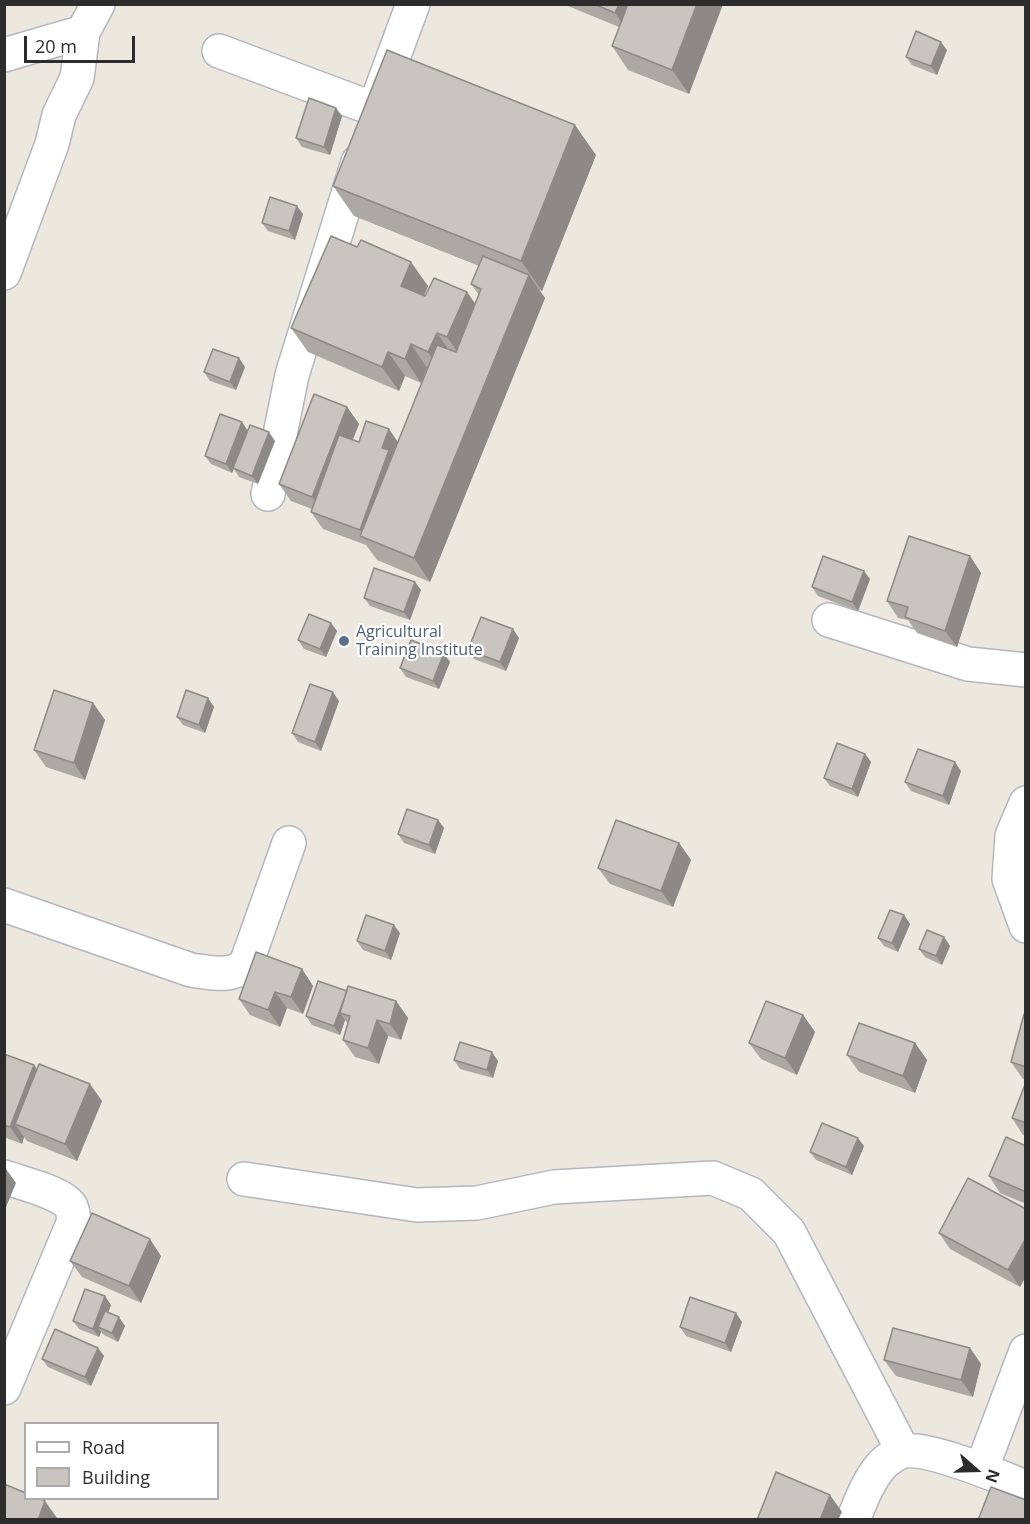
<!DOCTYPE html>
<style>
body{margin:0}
#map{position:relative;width:1030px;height:1524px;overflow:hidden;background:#ece8e0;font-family:"Open Sans",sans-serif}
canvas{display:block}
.frame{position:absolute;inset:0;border:6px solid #2c2c2c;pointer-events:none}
.legend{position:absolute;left:24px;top:1422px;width:195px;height:78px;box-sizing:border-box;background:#fff;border:2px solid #ababab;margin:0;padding:8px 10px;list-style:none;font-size:18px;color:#2c2c2c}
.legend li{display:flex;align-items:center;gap:12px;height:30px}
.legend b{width:30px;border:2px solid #ababab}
.north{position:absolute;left:946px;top:1440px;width:60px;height:60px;-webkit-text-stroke:4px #fff;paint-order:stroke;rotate:110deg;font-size:16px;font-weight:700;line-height:24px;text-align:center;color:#2c2c2c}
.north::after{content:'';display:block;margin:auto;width:21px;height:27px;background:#2c2c2c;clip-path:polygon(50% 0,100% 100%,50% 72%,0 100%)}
.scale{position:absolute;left:24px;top:36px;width:111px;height:27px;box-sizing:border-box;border:3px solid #2c2c2c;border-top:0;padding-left:8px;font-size:18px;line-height:21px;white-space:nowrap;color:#2c2c2c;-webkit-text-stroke:4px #fff;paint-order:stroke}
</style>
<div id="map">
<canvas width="1030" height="1524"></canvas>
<div class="frame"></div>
<ul class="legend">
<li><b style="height:8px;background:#fff"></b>Road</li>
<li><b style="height:16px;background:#c8c4bf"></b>Building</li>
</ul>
<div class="north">N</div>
<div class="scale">20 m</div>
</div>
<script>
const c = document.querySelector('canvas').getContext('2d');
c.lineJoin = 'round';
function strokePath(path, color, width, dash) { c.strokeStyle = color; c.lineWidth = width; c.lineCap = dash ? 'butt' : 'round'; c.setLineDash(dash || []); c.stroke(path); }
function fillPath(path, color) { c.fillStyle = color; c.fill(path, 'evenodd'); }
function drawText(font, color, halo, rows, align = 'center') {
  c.font = font + ' "Open Sans",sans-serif'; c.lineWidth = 4.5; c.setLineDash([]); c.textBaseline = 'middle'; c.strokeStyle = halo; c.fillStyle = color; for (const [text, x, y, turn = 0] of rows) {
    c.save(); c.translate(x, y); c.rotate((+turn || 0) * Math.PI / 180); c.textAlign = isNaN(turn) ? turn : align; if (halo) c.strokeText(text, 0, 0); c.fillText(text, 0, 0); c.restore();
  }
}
const minor = new Path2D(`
 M219,51L374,109
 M4,55L83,32L98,4
 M379,96L413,4
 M4,273L52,144L59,115L77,78L83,32
 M268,494L292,375L358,162
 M829,620L968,664L1026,670
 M1026,803L1012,836L1009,879L1026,926
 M4,905L191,970C207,972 233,979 245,964C248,960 249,954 251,950L289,843
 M4,1177C22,1183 55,1191 68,1203C73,1208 73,1214 74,1221L4,1388
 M244,1179L417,1205L477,1203L554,1187L713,1178L751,1194L789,1232L903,1451
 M981,1470L1026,1351
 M853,1520C861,1501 868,1481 881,1466C886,1460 898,1452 905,1451C931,1447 999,1477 1026,1487`);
strokePath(minor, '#b4b6be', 36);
strokePath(minor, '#fff', 33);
fillPath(new Path2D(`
 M567,4H723L689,94L628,70L612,46L619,27L568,6Z
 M947,50L937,75L912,65L906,57Z
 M342,116L330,155L302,147L296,138Z
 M596,155L542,291L539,290L545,298L430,582L377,560L366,545L323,529L311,512L312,509L291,501L279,484L347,407L359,424L352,440L359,442L389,429L398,442L428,368L421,383L405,376L399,391L308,352L291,328L357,247L428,286L424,296H425L467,292L475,304L479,295L471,284L479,266L354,216L333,186Z
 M303,214L295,240L268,231L262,223Z
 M245,367L236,390L210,381L204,372Z
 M248,430L275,441L258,484L239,477L234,469L232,473L211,464L205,456Z
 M970,556L981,573L957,647L917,633L908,620L898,618L887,601Z
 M870,579L858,611L818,596L812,587Z
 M421,590L410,620L370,606L364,598Z
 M337,631L326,657L304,649L298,640Z
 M519,638L506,671L474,659L468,650Z
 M450,662L439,689L406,677L400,668Z
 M208,698L214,707L205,733L183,725L177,717Z
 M339,701L321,751L298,742L292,733Z
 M93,703L105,720L85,780L46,767L34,750Z
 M865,754L871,762L858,797L830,786L824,778Z
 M961,771L949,805L911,791L905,782Z
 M438,820L444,828L435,854L404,843L398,834Z
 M679,843L691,860L673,907L610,884L598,868Z
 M904,915L910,924L898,952L884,946L878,938Z
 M400,933L391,960L363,950L357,941Z
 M944,937L950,946L942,965L925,957L919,949Z
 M302,969L313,986L303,1014L287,1008L280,1027L250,1015L239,999Z
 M347,991L396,1001L408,1018L401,1040L388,1036L379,1064L355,1057L343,1040L348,1024L345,1020L340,1035L312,1025L306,1016Z
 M803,1015L815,1032L797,1075L761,1059L749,1043Z
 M1026,1015V1080L1023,1079L1011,1062Z
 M915,1043L927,1060L915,1093L859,1072L847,1055Z
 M4,1054L34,1065L37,1069L102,1101L77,1161L27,1141L24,1137L22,1144L4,1137Z
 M454,1060L498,1061L493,1078L460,1069Z
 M1026,1082V1136L1023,1135L1012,1118Z
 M864,1146L852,1175L816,1160L810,1152Z
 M1026,1146V1204L1000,1193L989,1176Z
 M1026,1209V1276L1020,1287L950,1249L939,1233Z
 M161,1256L141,1303L82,1277L70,1261Z
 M111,1305L108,1313L125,1326L118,1342L104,1335L101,1332L99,1337L79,1329L73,1321Z
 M742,1322L731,1352L686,1336L680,1327Z
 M98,1348L104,1356L91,1386L48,1367L42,1359Z
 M970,1348L981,1364L973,1397L896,1376L884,1360Z`), '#aca9a4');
fillPath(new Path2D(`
 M619,4H637L627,30L615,13Z
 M697,4H723L689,94L672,70Z
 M941,42L947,50L937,75L931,66Z
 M336,108L342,116L330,155L324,147Z
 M575,125L596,155L542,291L521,261Z
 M297,206L303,214L295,240L289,231Z
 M411,262L428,286L418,310L401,286Z
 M529,275L545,298L430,582L414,558Z
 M467,292L484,316L464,361L447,337Z
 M437,333L453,356L445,376L428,352Z
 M411,344L427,368L421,383L405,359Z
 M388,352L405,376L399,391L382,367Z
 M239,358L245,367L236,390L230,382Z
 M347,407L359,424L324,514L312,497Z
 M242,422L248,431L232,473L226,464Z
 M389,429L400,446L366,538L360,530L382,448Z
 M269,432L275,441L258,484L252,476Z
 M970,556L981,573L957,647L945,631Z
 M864,571L870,579L858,611L852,602Z
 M415,582L421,590L410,620L404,612Z
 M331,623L337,631L326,657L320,649Z
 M513,629L519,638L506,671L500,662Z
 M444,653L450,662L439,689L433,681Z
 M333,692L339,701L321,751L315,742Z
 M208,698L214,707L205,733L199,725Z
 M93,703L105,720L85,780L74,763Z
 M865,754L871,762L858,797L852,789Z
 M955,762L961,771L949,805L943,796Z
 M438,820L444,828L435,854L429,845Z
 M679,843L691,860L673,907L661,891Z
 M904,915L910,924L898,952L892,943Z
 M394,925L400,933L391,960L385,951Z
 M944,937L950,946L942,965L936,956Z
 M302,969L313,986L303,1014L291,997Z
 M347,991L340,1013L345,1020L340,1035L334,1026Z
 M275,992L287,1008L280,1027L268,1010Z
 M396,1001L408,1018L401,1040L390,1024Z
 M803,1015L815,1032L797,1075L785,1058Z
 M377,1020L388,1036L379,1064L368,1048Z
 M915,1043L927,1060L915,1093L903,1076Z
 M492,1052L498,1061L493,1078L487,1070Z
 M34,1065L46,1082L15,1124L24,1137L22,1144L10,1127Z
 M90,1084L102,1101L77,1161L65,1144Z
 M858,1138L864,1146L852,1175L846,1167Z
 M4,1166L16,1183L4,1212Z
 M1026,1238V1276L1020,1287L1008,1270Z
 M150,1239L161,1256L141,1303L129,1286Z
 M105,1296L111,1305L102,1329L98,1327L101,1332L99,1337L93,1329Z
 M736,1313L742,1322L731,1352L725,1343Z
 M119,1317L125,1326L118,1342L112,1333Z
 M98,1348L104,1356L91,1386L85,1377Z
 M970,1348L981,1364L973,1397L961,1380Z
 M830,1495L842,1512L838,1520H820Z
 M45,1501L57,1518L56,1520H38Z`), '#8c8986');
const building = new Path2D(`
 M594,4H619L615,13Z
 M628,4H697L672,70L612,46Z
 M916,31L941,42L931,66L906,57Z
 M387,50L575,125L521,261L333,186Z
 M309,98L336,108L324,147L296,138Z
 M270,197L297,206L289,231L262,223Z
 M331,236L357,247L361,240L411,262L401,286L425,296L434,278L467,292L447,337L437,333L428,352L411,344L405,359L388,352L382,367L291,328Z
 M483,256L529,275L414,558L360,536L437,345L456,352L481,289L471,284Z
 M213,349L239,358L230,382L204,372Z
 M314,394L347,407L312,497L279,484Z
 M220,414L242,422L226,464L205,456Z
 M366,421L389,429L382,448L389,450L360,530L311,512L339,435L359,442Z
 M250,425L269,432L252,476L233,468Z
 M909,536L970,556L945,631L905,617L908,607L887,601Z
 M823,556L864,571L852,602L812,587Z
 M374,568L415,582L404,612L364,598Z
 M309,614L331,623L320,649L298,640Z
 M481,617L513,629L500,662L468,650Z
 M411,640L444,653L433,681L400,668Z
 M310,684L333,692L315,742L292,733Z
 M54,690L93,703L74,763L34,750Z
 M186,690L208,698L199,725L177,717Z
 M837,743L865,754L852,789L824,778Z
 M918,749L955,762L943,796L905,782Z
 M407,809L438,820L429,845L398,834Z
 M616,820L679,843L661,891L598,868Z
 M890,910L904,915L892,943L878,938Z
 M366,915L394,925L385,951L357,941Z
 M927,930L944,937L936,956L919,949Z
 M256,952L302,969L291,997L275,992L268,1010L239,999Z
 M318,981L347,991L334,1026L306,1016Z
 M348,986L396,1001L390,1024L377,1020L368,1048L343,1040L350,1016L340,1013Z
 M766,1001L803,1015L785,1058L749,1043Z
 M1024,1014L1026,1015V1067L1011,1062Z
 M859,1023L915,1043L903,1076L847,1055Z
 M460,1042L492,1052L487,1070L454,1060Z
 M4,1054L34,1065L10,1127L4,1125Z
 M39,1064L90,1084L65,1144L15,1124Z
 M1026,1082V1123L1012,1118Z
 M822,1123L858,1138L846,1167L810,1152Z
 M1006,1137L1026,1146V1192L989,1176Z
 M968,1178L1026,1209V1238L1008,1270L939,1233Z
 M92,1213L150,1239L129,1286L70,1261Z
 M85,1289L105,1296L93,1329L73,1321Z
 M690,1297L736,1313L725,1343L680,1327Z
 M105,1311L119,1317L112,1333L98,1327Z
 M893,1328L970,1348L961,1380L884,1360Z
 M55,1329L98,1348L85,1377L42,1359Z
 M776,1472L830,1495L820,1520H757Z
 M4,1484L26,1493V1498H39L45,1501L38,1520H4Z
 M991,1487L1026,1500V1520H978Z`);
fillPath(building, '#c8c4bf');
strokePath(building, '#8c8986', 1.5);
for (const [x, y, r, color] of [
 [344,641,6,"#5c6f8a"]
]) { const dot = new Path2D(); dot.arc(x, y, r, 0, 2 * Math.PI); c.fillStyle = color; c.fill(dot); strokePath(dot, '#fff', 2); }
drawText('16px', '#4e5e75', '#fff', [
 ["Agricultural",356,632],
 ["Training Institute",356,650]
], 'left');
</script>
